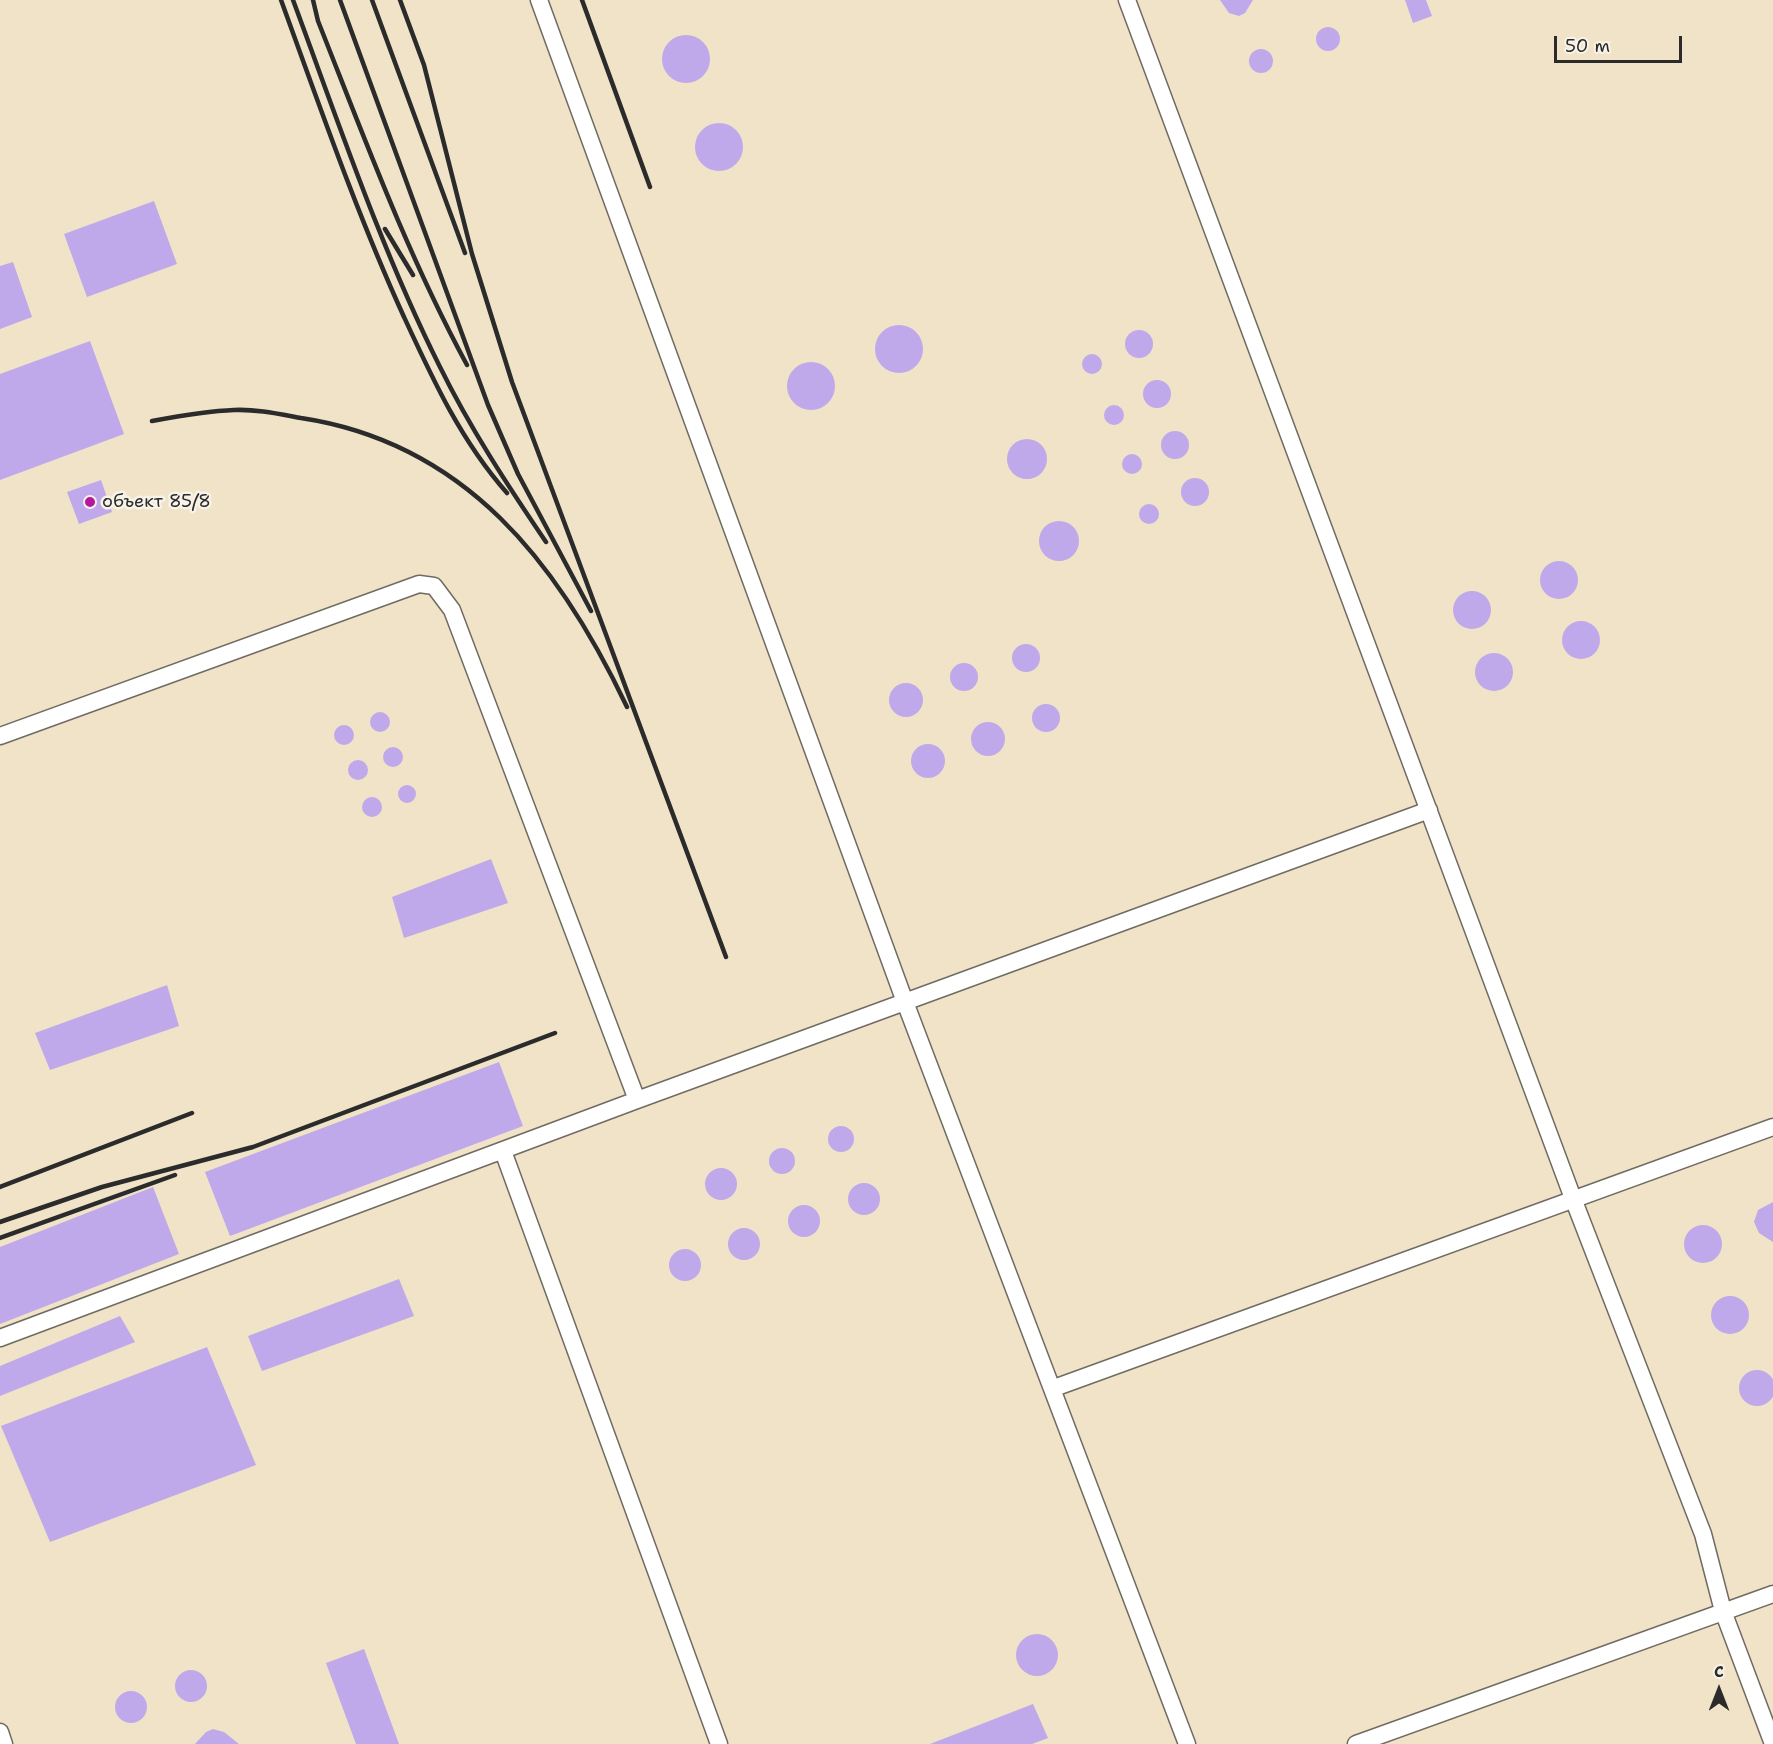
<!DOCTYPE html>
<meta charset="utf-8">
<style>
body{margin:0}
#map{position:relative;width:1773px;height:1744px;overflow:hidden;background:#f0e3c7;font-family:"Shantell Sans",sans-serif}
canvas{display:block}
.north{position:absolute;left:1689px;top:1660px;width:60px;height:60px;-webkit-text-stroke:4px #f7f3e8;paint-order:stroke;rotate:0deg;font-size:16px;font-weight:700;line-height:24px;text-align:center;color:#2b2b2b}
.north::after{content:'';display:block;margin:auto;width:21px;height:27px;background:#2b2b2b;clip-path:polygon(50% 0,100% 100%,50% 72%,0 100%)}
.scale{position:absolute;left:1554px;top:36px;width:128px;height:27px;box-sizing:border-box;border:3px solid #2b2b2b;border-top:0;padding-left:8px;font-size:18px;line-height:21px;white-space:nowrap;color:#2b2b2b;-webkit-text-stroke:4px #f7f3e8;paint-order:stroke}
</style>
<div id="map">
<canvas width="1773" height="1744"></canvas>
<div class="north">С</div>
<div class="scale">50 m</div>
</div>
<script>
const c = document.querySelector('canvas').getContext('2d');
c.lineJoin = 'round';
function fillPath(path, color) { c.fillStyle = color; c.fill(path, 'evenodd'); }
function strokePath(path, color, width, dash) { c.strokeStyle = color; c.lineWidth = width; c.lineCap = dash ? 'butt' : 'round'; c.setLineDash(dash || []); c.stroke(path); }
function drawText(font, color, halo, rows, align = 'center') {
  c.font = font + ' "Shantell Sans",sans-serif'; c.lineWidth = 5; c.setLineDash([]); c.textBaseline = 'middle'; c.strokeStyle = halo; c.fillStyle = color; for (const [text, x, y, turn = 0] of rows) {
    c.save(); c.translate(x, y); c.rotate((+turn || 0) * Math.PI / 180); c.textAlign = isNaN(turn) ? turn : align; if (halo) c.strokeText(text, 0, 0); c.fillText(text, 0, 0); c.restore();
  }
}
fillPath(new Path2D(`
 M1220,0H1253L1245,13L1239,16L1229,13Z
 M1405,0H1426L1432,16L1413,23Z
 M1316 39a12 12 0 1 1 24 0a12 12 0 1 1-24 0Z
 M662 59a24 24 0 1 1 48 0a24 24 0 1 1-48 0Z
 M1249 61a12 12 0 1 1 24 0a12 12 0 1 1-24 0Z
 M695 147a24 24 0 1 1 48 0a24 24 0 1 1-48 0Z
 M154,201L177,264L87,297L64,234Z
 M13,262L32,317L0,329V266Z
 M875 349a24 24 0 1 1 48 0a24 24 0 1 1-48 0Z
 M1125 344a14 14 0 1 1 28 0a14 14 0 1 1-28 0Z
 M90,341L124,434L0,480V374Z
 M1082 364a10 10 0 1 1 20 0a10 10 0 1 1-20 0Z
 M787 386a24 24 0 1 1 48 0a24 24 0 1 1-48 0Z
 M1143 394a14 14 0 1 1 28 0a14 14 0 1 1-28 0Z
 M1104 415a10 10 0 1 1 20 0a10 10 0 1 1-20 0Z
 M1161 445a14 14 0 1 1 28 0a14 14 0 1 1-28 0Z
 M1007 459a20 20 0 1 1 40 0a20 20 0 1 1-40 0Z
 M1122 464a10 10 0 1 1 20 0a10 10 0 1 1-20 0Z
 M1181 492a14 14 0 1 1 28 0a14 14 0 1 1-28 0Z
 M101,480L112,512L79,524L67,492Z
 M1139 514a10 10 0 1 1 20 0a10 10 0 1 1-20 0Z
 M1039 541a20 20 0 1 1 40 0a20 20 0 1 1-40 0Z
 M1540 580a19 19 0 1 1 38 0a19 19 0 1 1-38 0Z
 M1453 610a19 19 0 1 1 38 0a19 19 0 1 1-38 0Z
 M1562 640a19 19 0 1 1 38 0a19 19 0 1 1-38 0Z
 M1012 658a14 14 0 1 1 28 0a14 14 0 1 1-28 0Z
 M1475 672a19 19 0 1 1 38 0a19 19 0 1 1-38 0Z
 M950 677a14 14 0 1 1 28 0a14 14 0 1 1-28 0Z
 M889 700a17 17 0 1 1 34 0a17 17 0 1 1-34 0Z
 M1032 718a14 14 0 1 1 28 0a14 14 0 1 1-28 0Z
 M370 722a10 10 0 1 1 20 0a10 10 0 1 1-20 0Z
 M971 739a17 17 0 1 1 34 0a17 17 0 1 1-34 0Z
 M334 735a10 10 0 1 1 20 0a10 10 0 1 1-20 0Z
 M911 761a17 17 0 1 1 34 0a17 17 0 1 1-34 0Z
 M383 757a10 10 0 1 1 20 0a10 10 0 1 1-20 0Z
 M348 770a10 10 0 1 1 20 0a10 10 0 1 1-20 0Z
 M398 794a9 9 0 1 1 18 0a9 9 0 1 1-18 0Z
 M362 807a10 10 0 1 1 20 0a10 10 0 1 1-20 0Z
 M491,859L508,903L404,938L392,897Z
 M167,985L179,1026L50,1070L35,1033Z
 M499,1062L523,1126L230,1236L205,1172Z
 M828 1139a13 13 0 1 1 26 0a13 13 0 1 1-26 0Z
 M769 1161a13 13 0 1 1 26 0a13 13 0 1 1-26 0Z
 M705 1184a16 16 0 1 1 32 0a16 16 0 1 1-32 0Z
 M848 1199a16 16 0 1 1 32 0a16 16 0 1 1-32 0Z
 M153,1187L179,1254L0,1324V1247Z
 M1773,1202V1242L1759,1233L1754,1222L1758,1210Z
 M788 1221a16 16 0 1 1 32 0a16 16 0 1 1-32 0Z
 M1684 1244a19 19 0 1 1 38 0a19 19 0 1 1-38 0Z
 M728 1244a16 16 0 1 1 32 0a16 16 0 1 1-32 0Z
 M669 1265a16 16 0 1 1 32 0a16 16 0 1 1-32 0Z
 M399,1279L414,1316L262,1371L248,1336Z
 M1711 1315a19 19 0 1 1 38 0a19 19 0 1 1-38 0Z
 M120,1316L135,1342L0,1396V1366Z
 M207,1347L256,1465L50,1542L1,1426Z
 M1739 1388a18 18 0 1 1 36 0a18 18 0 1 1-36 0Z
 M1016 1655a21 21 0 1 1 42 0a21 21 0 1 1-42 0Z
 M364,1649L399,1744H356L326,1663Z
 M175 1686a16 16 0 1 1 32 0a16 16 0 1 1-32 0Z
 M115 1707a16 16 0 1 1 32 0a16 16 0 1 1-32 0Z
 M1033,1704L1048,1738L1032,1744H930Z
 M213,1729L224,1732L239,1744H195L206,1732Z`), '#bfa9ea');
const minor = new Path2D(`
 M539,0L905,1002L1187,1744
 M1127,0L1574,1201L1703,1534L1723,1611L1773,1744
 M0,736L419,584L434,586L452,610L637,1100L0,1338
 M637,1100L1429,810
 M503,1151L719,1744
 M1054,1388L1773,1127
 M0,1732L4,1744
 M1356,1744L1773,1594`);
strokePath(minor, '#706b62', 19);
strokePath(minor, '#fff', 16);
strokePath(new Path2D(`
 M281,0C320,107 357,214 404,317C433,380 461,441 507,493
 M293,0C339,124 381,249 440,367C470,428 508,486 546,542
 M313,0L318,21C364,137 407,254 467,365
 M340,0L488,405L518,474L591,611
 M372,0L465,253
 M400,0L424,65L472,254L512,382L726,957
 M582,0L650,187
 M385,229L413,275
 M152,421C179,416 206,411 234,410C256,409 279,414 301,418C466,443 559,564 627,707
 M0,1187L192,1113
 M0,1222L102,1187L253,1147L555,1033
 M0,1238L175,1175`), '#2b2b2b', 4.5);
for (const [x, y, r, color] of [
 [90,502,6,"#b5179e"]
]) { const dot = new Path2D(); dot.arc(x, y, r, 0, 2 * Math.PI); c.fillStyle = color; c.fill(dot); strokePath(dot, '#f7f3e8', 2); }
drawText('18px', '#2b2b2b', '#f7f3e8', [
 ["объект 85/8",102,502]
], 'left');
</script>
